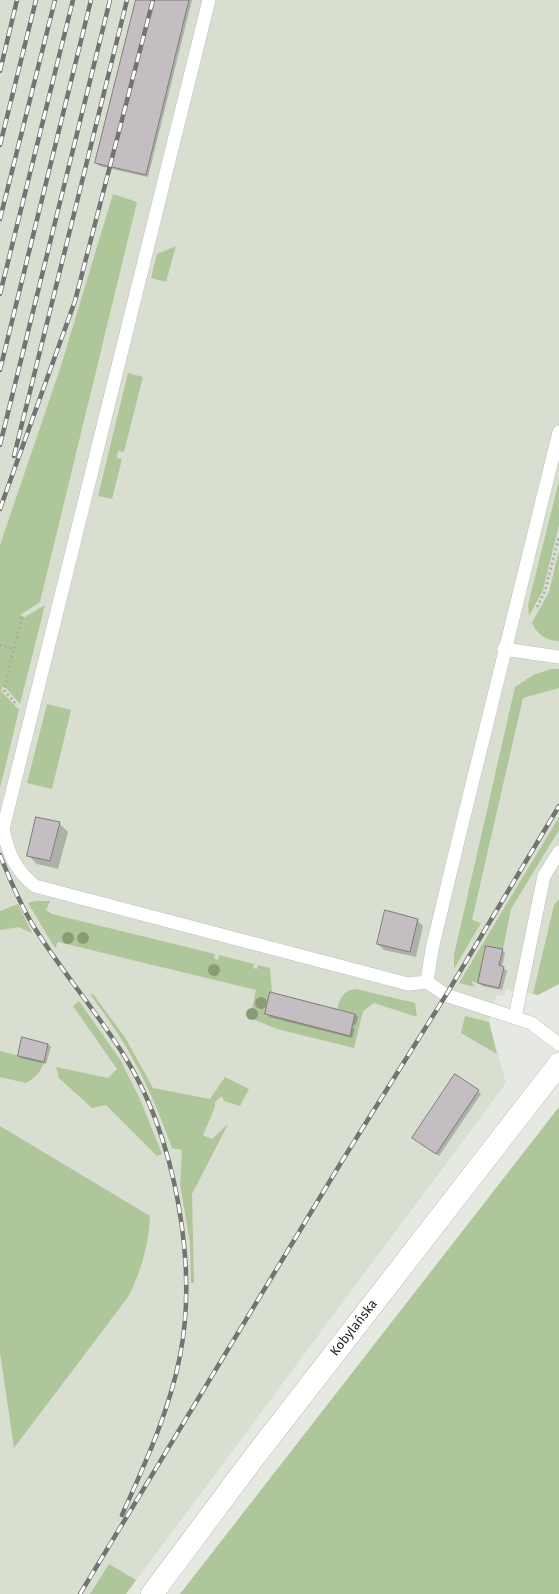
<!DOCTYPE html>
<meta charset="utf-8">
<style>
body{margin:0}
canvas{display:block;background:#e5e9e2}
</style>
<canvas width="559" height="1594"></canvas>
<script>
const c = document.querySelector('canvas').getContext('2d');
c.lineJoin = 'round';
function fillPath(path, color) { c.fillStyle = color; c.fill(path, 'evenodd'); }
function strokePath(path, color, width, dash) { c.strokeStyle = color; c.lineWidth = width; c.lineCap = dash ? 'butt' : 'round'; c.setLineDash(dash || []); c.stroke(path); }
function drawText(font, color, halo, rows, align = 'center') {
  c.font = font + ' "Fira Sans",sans-serif'; c.lineWidth = 3.5; c.setLineDash([]); c.textBaseline = 'middle'; c.strokeStyle = halo; c.fillStyle = color; for (const [text, x, y, turn = 0] of rows) {
    c.save(); c.translate(x, y); c.rotate((+turn || 0) * Math.PI / 180); c.textAlign = isNaN(turn) ? turn : align; if (halo) c.strokeText(text, 0, 0); c.fillText(text, 0, 0); c.restore();
  }
}
fillPath(new Path2D(`
 M0,0H559V984L538,995L506,989L504,995L496,996L489,1022L506,1083L126,1594H0Z`), '#d8dfd1');
fillPath(new Path2D(`
 M113,194L137,202L40,602L20,615L25,617L45,605L20,704L6,688L2,687L1,691L19,710L0,788V545L61,366Z
 M176,246L166,282L151,278L157,254Z
 M128,373L143,377L124,452L118,451L117,458L122,459L112,499L98,496Z
 M559,481V525L543,590L529,616L528,605Z
 M559,550V641C546,641 537,634 532,623L549,592Z
 M551,669H559V688L523,698L472,920L481,923L454,969V955L515,687L533,675Z
 M47,704L71,710L52,789L27,783Z
 M559,817V830L511,909L503,949L486,946L478,983L471,981L475,987L459,983Z
 M559,899V984L538,995L533,994L554,905Z
 M35,901H50L46,910L52,914L215,954L214,958L218,960L219,955L254,964L253,968L257,969L258,965L270,968L272,993H270L265,1015L349,1035L352,1028L355,1029L356,1025L353,1024L355,1014L337,1009C340,998 344,990 356,989L415,1003L417,1017L374,1003L363,1011L354,1048L277,1029L250,1018L256,990L58,942L55,948L28,903Z
 M18,904L32,933L19,927L0,930V911Z
 M93,994L126,1039L153,1088L210,1099L225,1077L249,1089L240,1106L224,1101L222,1096L215,1102V1107L203,1135L212,1139L228,1124L192,1194L194,1283H191L190,1243L180,1184L182,1150L172,1148C159,1112 145,1078 125,1045C115,1028 102,1011 91,995Z
 M79,1001L121,1061L140,1099L162,1154L157,1156L106,1105L92,1108L59,1078L56,1067L108,1078L117,1069L73,1006Z
 M465,1016L489,1022L497,1054L461,1033Z
 M0,1051L44,1062C40,1073 35,1078 26,1083L0,1077Z
 M559,1107V1594H180Z
 M0,1126L150,1216C149,1244 141,1272 128,1297L14,1448L0,1352Z
 M109,1564L136,1580L126,1594H90Z`), '#afc59a');
fillPath(new Path2D(`
 M137,0H192L148,177L99,166L97,163Z
 M59,823L68,832L58,869L37,864L28,855Z
 M417,920L423,926L416,957L384,950L378,944Z
 M502,950L505,953L502,967L507,971L502,990L482,986L479,983Z
 M266,1014H355L358,1017L352,1038L269,1017Z
 M48,1044L51,1047L46,1064L21,1058L19,1055Z
 M478,1091L481,1094L439,1156L413,1138Z`), '#0003');
const building = new Path2D(`
 M136,0H189L146,175L95,163Z
 M36,817L60,822L50,861L27,856Z
 M385,910L418,919L410,952L377,944Z
 M486,946L503,949L499,965L504,967L499,988L478,983Z
 M270,992L355,1014L350,1036L265,1014Z
 M22,1037L48,1044L44,1062L18,1056Z
 M455,1074L479,1090L436,1154L412,1138Z`);
fillPath(building, '#c4bec3');
strokePath(building, '#807a7f', 1);
const lane = new Path2D(`
 M209,0L3,829C8,853 15,870 35,886L408,984L427,982
 M559,432L458,841L432,949L427,982L446,995L531,1023L559,1044
 M504,649L559,657
 M515,1017L544,876L559,852`);
const secondary = new Path2D(`
 M152,1594L252,1460L559,1064`);
strokePath(lane, '#bec2bb', 14);
strokePath(secondary, '#bec2bb', 23);
strokePath(new Path2D(`
 M537,607L545,591L559,536
 M0,645L14,649
 M15,703L4,690L22,616`), '#a9aca6', 2.5, [2, 3]);
strokePath(lane, '#fff', 13);
strokePath(secondary, '#fff', 22);
const rail = new Path2D(`
 M0,71L17,0
 M0,145L36,0
 M0,219L55,0
 M0,294L73,0
 M0,370L91,0
 M0,445L110,0
 M14,456L127,0
 M0,509L75,301L153,0
 M0,855C10,880 20,904 34,927C62,972 97,1012 125,1057C175,1137 198,1264 180,1356C169,1412 145,1464 122,1515
 M80,1594L342,1161L446,995L559,806`);
strokePath(rail, '#727470', 4.5);
strokePath(rail, '#fff', 3, [9]);
c.fillStyle = '#8a9c76';
for (const [x, y] of [
 [68,938],
 [83,938],
 [214,970],
 [261,1003],
 [252,1014]
]) { c.beginPath(); c.arc(x, y, 6, 0, 2 * Math.PI); c.fill(); }
drawText('13px', '#20221f', '#fff', [
 ["Kobylańska",354,1328,-52]
]);
</script>
